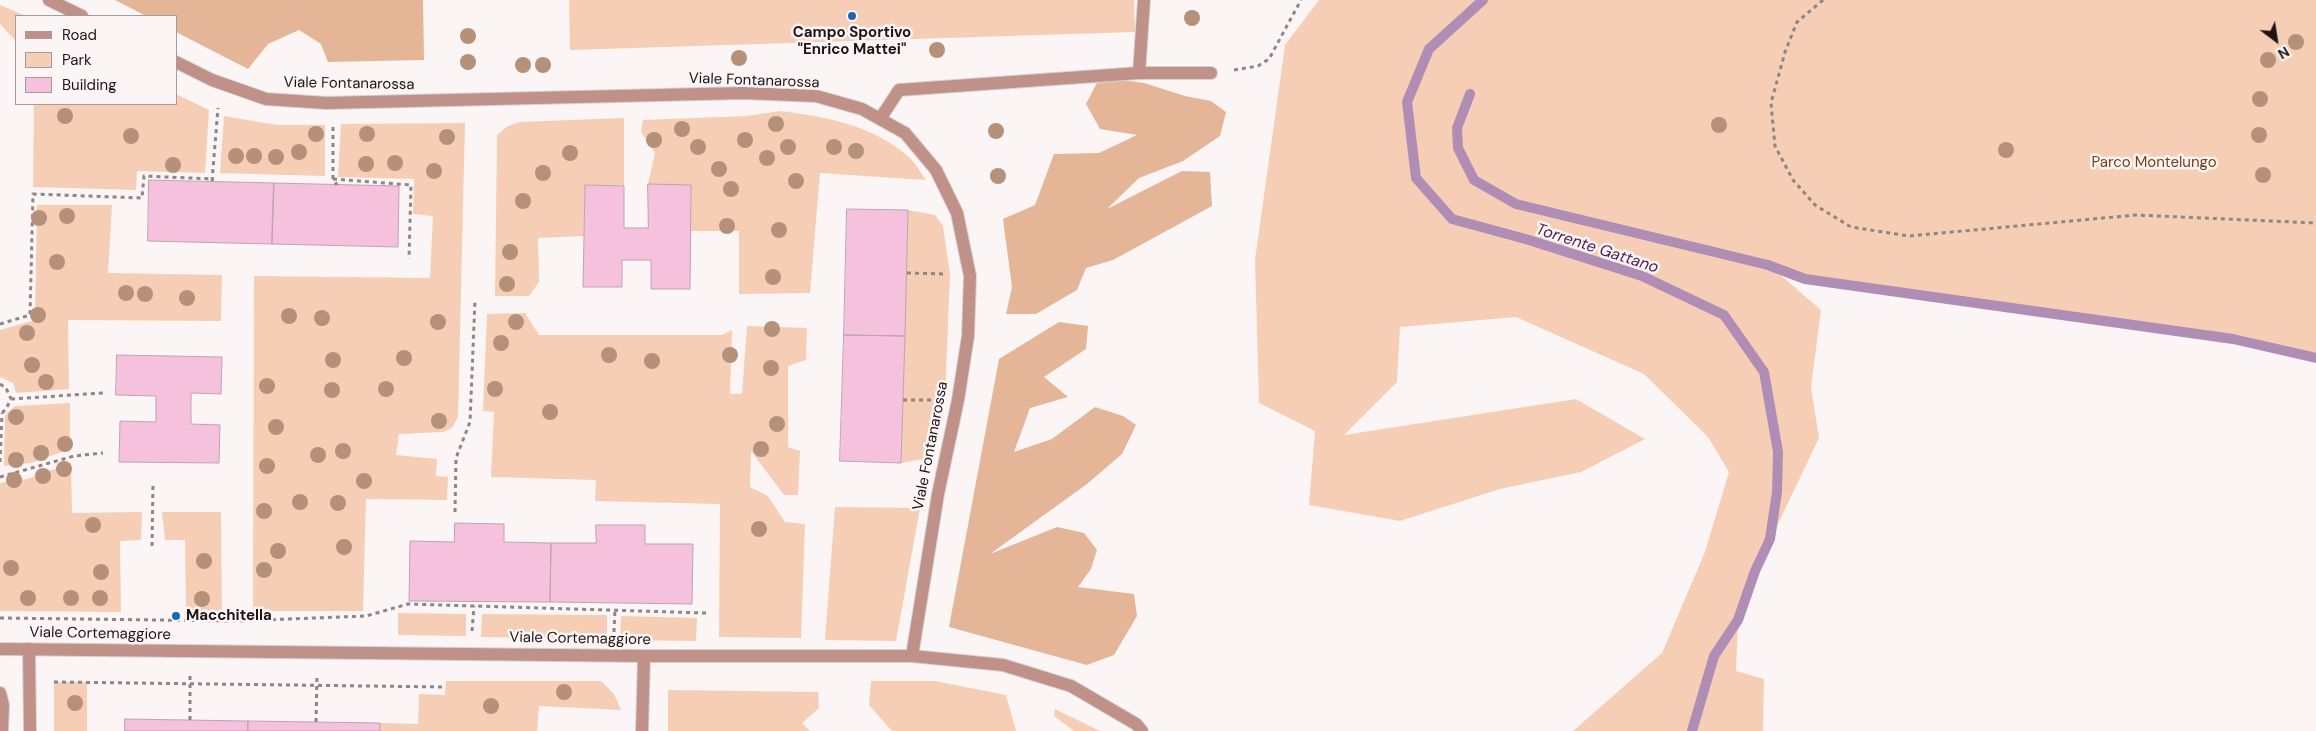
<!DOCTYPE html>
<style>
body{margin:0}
#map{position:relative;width:2316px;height:731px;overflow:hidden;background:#fbf5f6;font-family:"DM Sans",sans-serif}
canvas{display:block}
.legend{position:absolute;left:15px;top:15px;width:162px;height:90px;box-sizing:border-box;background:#fbf5f6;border:1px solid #a39b9c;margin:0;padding:6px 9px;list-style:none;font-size:15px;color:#1e1416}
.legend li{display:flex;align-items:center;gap:10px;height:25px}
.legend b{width:25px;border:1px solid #a39b9c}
.north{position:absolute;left:2251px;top:15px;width:50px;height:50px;-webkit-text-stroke:4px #fbf5f6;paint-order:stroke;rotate:149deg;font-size:14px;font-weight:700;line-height:20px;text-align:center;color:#1e1416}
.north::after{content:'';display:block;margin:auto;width:18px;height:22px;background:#1e1416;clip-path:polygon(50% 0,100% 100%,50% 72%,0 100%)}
</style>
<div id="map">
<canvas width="2316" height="731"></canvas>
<ul class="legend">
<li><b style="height:6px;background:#bf9188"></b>Road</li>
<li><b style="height:14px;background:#f6ceb5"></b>Park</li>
<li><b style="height:14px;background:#f5c1dc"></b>Building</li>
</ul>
<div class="north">N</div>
</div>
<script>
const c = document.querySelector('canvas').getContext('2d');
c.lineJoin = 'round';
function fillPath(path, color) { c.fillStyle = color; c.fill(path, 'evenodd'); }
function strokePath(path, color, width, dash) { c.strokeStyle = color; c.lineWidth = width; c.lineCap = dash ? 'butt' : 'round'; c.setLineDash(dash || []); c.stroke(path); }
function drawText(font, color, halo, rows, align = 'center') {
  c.font = font + ' "DM Sans",sans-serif'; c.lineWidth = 5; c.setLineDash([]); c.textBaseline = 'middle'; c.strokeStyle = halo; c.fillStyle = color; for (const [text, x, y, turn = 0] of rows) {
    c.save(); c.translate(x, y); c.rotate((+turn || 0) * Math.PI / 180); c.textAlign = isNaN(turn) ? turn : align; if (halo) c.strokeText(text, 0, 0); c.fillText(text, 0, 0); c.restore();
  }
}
fillPath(new Path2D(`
 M569,0H1134L1135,32L570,50Z
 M1319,0H2316V358L2233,339L1805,279L1770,266L1821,310L1811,387L1819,438L1755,572L1738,620L1736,671L1764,679L1763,731H1573L1662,653L1705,552L1729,472L1708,437L1644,374L1516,317L1400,327L1397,382L1344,435L1576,399L1645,439L1581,472L1500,489L1400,521L1309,505L1315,431L1259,403L1255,260L1285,45Z
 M0,5L26,16H16V41L0,24Z
 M176,94L209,110L205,173L137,171L136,190L33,187L34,104H176Z
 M781,111C827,117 873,125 910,158C916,164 921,173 926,180L820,173L810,293L739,294V231H691V185L648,184L655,153L641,132L643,120L746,116Z
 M224,116L277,125H325V176L220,173Z
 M624,118V186L585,185L584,236L538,238L539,282L529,296H495L497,135L508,126L520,122Z
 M465,123L458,417L452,428L443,432L399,434L396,455L437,459L436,476L448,477L447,500L366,499L363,611H253L254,276L430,278L433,216L413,214L414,179L338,177L341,124Z
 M37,205H112L108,273L222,275L221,321L68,320L69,389L16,393L13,383L0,377V330L35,320Z
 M908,210L935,215L943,226L950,274L945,400L934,457L901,463Z
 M525,313L539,335H722L732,330L730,394H742L747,326L807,328L806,360L788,366V447L800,451L798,495H784L751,451L750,487L768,496L785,522L805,524L801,638L719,637L720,504L595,501L596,480L491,477L494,412L483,411L487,314Z
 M70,403V449L31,463L4,466L5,415L15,406Z
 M71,463L72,513L142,512L141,540L120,541L121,612L0,611V483L27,479Z
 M835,507L920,508L896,641L825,640Z
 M162,512H221L222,611H186L185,540H165Z
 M398,613L466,614V636L398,635Z
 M482,614L607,615V639L481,637Z
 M621,616L697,618L696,641L620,640Z
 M446,681H601L614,694L621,710L539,706L537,731H380V723L418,724L419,694L445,695Z
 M871,681H935L1006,695L1016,731H892L869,705Z
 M54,682H87V731H54Z
 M668,690L818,692L819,708L802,723L810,731H668Z
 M1055,709L1100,731H1074L1054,716Z`), '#f6ceb5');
fillPath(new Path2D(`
 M115,0H423L424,60L328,62L321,44L299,30L268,44L248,69L176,32V16H146Z
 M1100,77L1144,83L1185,96L1211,101L1226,112L1220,136L1183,161L1139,178L1107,209L1182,171L1210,172L1212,206L1113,260L1086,268L1077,290L1036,314H1006L1012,287L1003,219L1035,205L1054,154L1099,153L1137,135L1100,129L1086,104Z
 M1059,322L1088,326L1086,349L1044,377L1068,397L1030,408L1014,452L1052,439L1095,407L1123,416L1136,425L1122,454L1087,484L990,554L1057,527L1084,533L1097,550L1091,569L1078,587L1134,594L1137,616L1114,655L1087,665L949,627L999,359Z`), '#e4b597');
strokePath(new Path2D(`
 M1483,0L1429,49L1407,102L1416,178L1452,219L1529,240L1642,276L1724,315L1764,372L1778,452L1777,492L1770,539L1755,571L1738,620L1714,656L1692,731
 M1470,94L1457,128L1458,148L1474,180L1516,204L1768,265L1805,279L2233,339L2316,358`), '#b08db4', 10);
const building = new Path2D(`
 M149,180L274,183L272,244L148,241Z
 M274,183L399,186L398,247L272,244Z
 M648,184L691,185L690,289H651V260H622V287H583L585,185L624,186V228H648Z
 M847,209L908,210L905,336L844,335Z
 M844,335L905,336L901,463L840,461Z
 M117,355L222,357L221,394L191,393V424L220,425L219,463L119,462L120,421L156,422V396L116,395Z
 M455,523L504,524V542L551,543L550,602L409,601L410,541L454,542Z
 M596,525H645V544H693L692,604L550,602L551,543H596Z
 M125,719L248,721V731H125Z
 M248,721L380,723V731H248Z`);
fillPath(building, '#f5c1dc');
strokePath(building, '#bda4b1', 1);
const service = new Path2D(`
 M1139,73L1144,0
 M880,119L899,90L1139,73H1211`);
const pedestrian = new Path2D(`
 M0,693L3,705L2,731`);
const minor = new Path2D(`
 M49,0L82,16
 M176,62L212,80L266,99L326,103L744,93L816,96L862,109L905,133L936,170L957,213L970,276L968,336L958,400L938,494L912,656
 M29,649L30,731
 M642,731L644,656`);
const tertiary = new Path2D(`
 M0,649L644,656H912L1003,665L1071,686L1136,724L1142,731`);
strokePath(service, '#d8d1d2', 14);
strokePath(pedestrian, '#d8d1d2', 14);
strokePath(minor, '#d8d1d2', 14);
strokePath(tertiary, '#d8d1d2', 14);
strokePath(new Path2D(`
 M1823,0L1797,22L1785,52L1771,103L1775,146L1793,180L1815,205L1851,227L1909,236L2136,215L2316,223
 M1234,70L1258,66L1269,59L1301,0
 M333,127V179L337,185
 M333,179L411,185L409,259
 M212,181L218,108
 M907,273L946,274
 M0,324L30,315L33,194L142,198L144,176L214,179
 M0,384L6,388L11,399L6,409L2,413
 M11,399L103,393
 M903,400H935
 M0,462L2,413
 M0,477L74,456L103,453
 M455,512L456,458L470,422L475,300
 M152,546L153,486
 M0,618L237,621L366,616L408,604L706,613
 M472,631L474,606
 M614,632L615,610
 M54,682L446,687
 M190,720V674
 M316,722L317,675`), '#8d8586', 3, [4, 4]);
strokePath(service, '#bf9188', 12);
strokePath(pedestrian, '#bf9188', 12);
strokePath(minor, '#bf9188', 12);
strokePath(tertiary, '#bf9188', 12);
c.fillStyle = '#b49178';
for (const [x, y] of [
 [1192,18],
 [468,36],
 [2296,42],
 [937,50],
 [739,58],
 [2268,60],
 [468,62],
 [523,65],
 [543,65],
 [2260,99],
 [65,116],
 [776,124],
 [1719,125],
 [682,129],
 [996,131],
 [316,134],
 [367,134],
 [2259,135],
 [131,136],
 [447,137],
 [654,140],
 [745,140],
 [698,147],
 [788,147],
 [834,147],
 [2006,150],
 [856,151],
 [299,152],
 [570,153],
 [236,156],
 [254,156],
 [276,157],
 [767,158],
 [395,163],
 [366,164],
 [173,165],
 [719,169],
 [434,171],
 [543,173],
 [2263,175],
 [998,176],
 [796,181],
 [731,189],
 [523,201],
 [67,216],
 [39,218],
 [727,226],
 [779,230],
 [510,252],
 [57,262],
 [773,277],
 [507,284],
 [126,293],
 [145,294],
 [187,298],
 [38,315],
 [289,316],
 [322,318],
 [438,322],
 [516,322],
 [772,329],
 [27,333],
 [501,343],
 [609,355],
 [730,355],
 [404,358],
 [333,360],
 [652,361],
 [32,365],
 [771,368],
 [46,382],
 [267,386],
 [386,389],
 [495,389],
 [332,390],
 [550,412],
 [16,417],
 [439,421],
 [777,424],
 [276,427],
 [65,444],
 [761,449],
 [343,451],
 [41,453],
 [318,455],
 [16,460],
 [267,466],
 [64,469],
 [43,476],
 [14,480],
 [364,481],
 [300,502],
 [338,503],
 [264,511],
 [93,525],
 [759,529],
 [344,547],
 [278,551],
 [204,561],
 [11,568],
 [264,570],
 [101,572],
 [28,598],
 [71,598],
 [100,598],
 [202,599],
 [564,692],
 [75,703],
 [491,706]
]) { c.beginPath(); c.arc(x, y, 8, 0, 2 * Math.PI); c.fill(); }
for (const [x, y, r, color] of [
 [852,16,5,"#1e66b5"],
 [176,616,5,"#1e66b5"]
]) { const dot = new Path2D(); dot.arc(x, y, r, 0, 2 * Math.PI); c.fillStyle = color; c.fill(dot); strokePath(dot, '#fbf5f6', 2); }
drawText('bold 15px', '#1e1416', '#fbf5f6', [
 ["Campo Sportivo",852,33],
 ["\"Enrico Mattei\"",852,50],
 ["Macchitella",186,616,"left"]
]);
drawText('15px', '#1e1416', '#fbf5f6', [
 ["Viale Fontanarossa",754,81,2],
 ["Viale Fontanarossa",349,84,1],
 ["Viale Fontanarossa",931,446,-79],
 ["Viale Cortemaggiore",100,634,1],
 ["Viale Cortemaggiore",580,639,1]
]);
drawText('15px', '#793f11', '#fbf5f6', [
 ["Parco Montelungo",2154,163]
]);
drawText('italic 16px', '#4c2051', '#fbf5f6', [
 ["Torrente Gattano",1597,249,18]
]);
</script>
